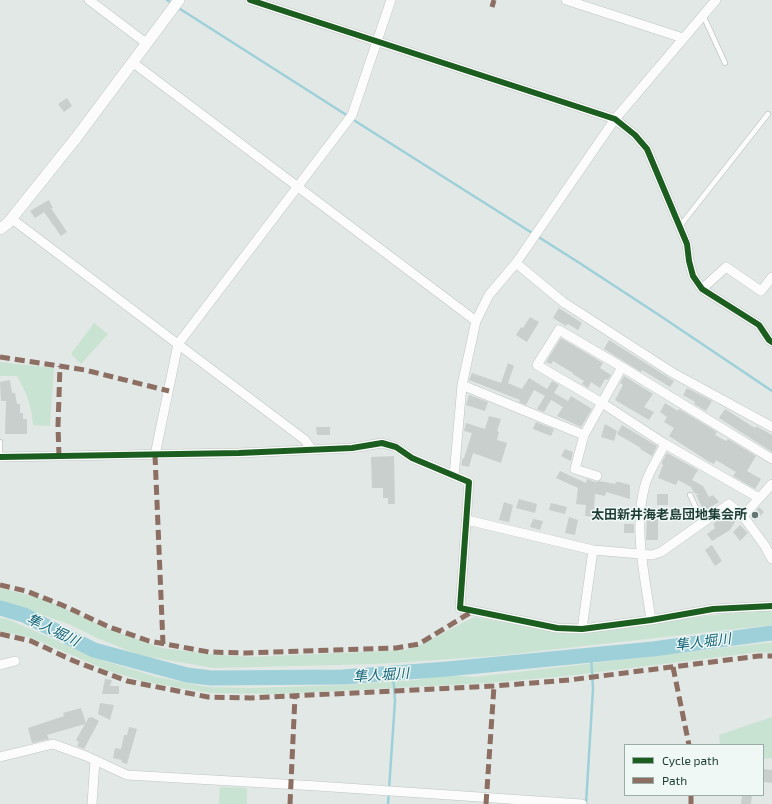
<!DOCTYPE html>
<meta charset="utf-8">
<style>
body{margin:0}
#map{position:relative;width:772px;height:804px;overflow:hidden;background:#e2e8e5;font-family:"Exo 2",sans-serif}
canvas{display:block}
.legend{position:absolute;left:624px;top:744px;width:140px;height:52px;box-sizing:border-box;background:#eff8f4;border:1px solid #9bada8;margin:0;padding:5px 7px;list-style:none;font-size:12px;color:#1e3c36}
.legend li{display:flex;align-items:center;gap:8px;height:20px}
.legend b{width:20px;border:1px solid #9bada8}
</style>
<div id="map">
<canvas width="772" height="804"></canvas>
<ul class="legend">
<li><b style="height:5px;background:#1b5e20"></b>Cycle path</li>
<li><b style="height:5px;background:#8d6e63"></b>Path</li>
</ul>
</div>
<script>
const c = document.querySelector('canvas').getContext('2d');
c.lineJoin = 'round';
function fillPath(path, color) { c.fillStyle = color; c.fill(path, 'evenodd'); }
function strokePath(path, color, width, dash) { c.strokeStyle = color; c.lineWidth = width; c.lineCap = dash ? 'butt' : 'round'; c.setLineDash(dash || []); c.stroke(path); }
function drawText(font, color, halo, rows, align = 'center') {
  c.font = font + ' "Exo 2","Noto Sans JP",sans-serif'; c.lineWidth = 3; c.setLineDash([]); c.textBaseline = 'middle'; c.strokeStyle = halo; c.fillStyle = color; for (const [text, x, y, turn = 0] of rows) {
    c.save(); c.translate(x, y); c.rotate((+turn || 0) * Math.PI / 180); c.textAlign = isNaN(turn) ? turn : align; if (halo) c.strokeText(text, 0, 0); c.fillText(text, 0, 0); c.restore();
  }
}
fillPath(new Path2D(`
 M94,323L108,334L81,364L71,354Z
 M0,362L54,368L50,426L33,425C32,406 26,392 17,376H0Z
 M0,588L44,599L111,630L162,648L209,654L250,657L405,650L420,645L474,617L570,634L595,632L642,624L747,611L772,610V625L495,656L377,664L213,668L139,655L97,638L71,625L34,612L0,604Z
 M0,618L7,619L101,660L157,677L208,687L249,688L342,685L418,680L433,676H463L475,677L766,643H772V653L759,652L567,676L488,683L275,694L210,693L146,682L109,671L32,638L0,631Z
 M772,717V758L763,759V745H720L719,735Z
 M220,787L247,788V804H219Z`), '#c9e3d2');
strokePath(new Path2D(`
 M167,0L173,4
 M177,7L348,116
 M352,119L578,262L659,315L772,391
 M388,804L395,701L393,674
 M586,804L593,689L591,655`), '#9ed0da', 2.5);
strokePath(new Path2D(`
 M0,608L24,615L94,650L187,675L211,678L343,677L447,669L653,649L772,633`), '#9ed0da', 15);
fillPath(new Path2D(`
 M67,98L72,106L64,112L58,104Z
 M49,200L53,208H51L67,232L61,236L44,212L35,218L30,211Z
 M559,308L582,323L578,330L568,324L566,326L553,318Z
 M530,317L539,322L527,342L516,335L521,327L523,328Z
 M561,338L603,363L600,368L611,375L608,380L605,379L600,388L591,382L588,388L582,384L584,381L573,374V373L553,361L551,364L546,362Z
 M609,340L674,381L670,387L642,370L641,372L604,349Z
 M508,363L514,366L508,383L522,389L529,378L547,389L552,381L559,385L554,393L568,401L571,396L592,409L581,427L557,416L563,407L551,400L544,412L537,409L545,396L534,390L526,405L519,402L520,400L469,380L472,373L501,383Z
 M624,376L653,394L644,407L654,412L649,420L615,400L623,385L620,383Z
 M10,380L12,393H15L17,404H20V413H23V419H27V434H5L6,401H1L0,382Z
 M687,388L712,401L706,411L694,404L695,402L683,395Z
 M469,395L488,402L485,411L466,405Z
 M665,403L678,411L679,409L717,432L715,435L726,441L728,439L756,456L747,471L761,479L755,489L733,476L736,472L716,460L714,464L710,462L711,463L669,436L674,428L664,422L667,417L660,412Z
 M725,409L755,428L756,426L772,435V452L719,418Z
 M489,416L501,419L497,431L499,432L497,440L507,443L501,463L473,453L469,467L461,465L463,458H464L472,433L464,431L466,423L485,429Z
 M536,422L554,429L551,436L533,429Z
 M605,424L617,431L614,441L601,437Z
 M622,425L657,446L652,456L640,449L641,448L617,434Z
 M316,427H330V435H317Z
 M565,449L573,452L571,461L561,456Z
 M667,453L698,470L692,480L703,486L709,497L713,495L719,502L704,511L696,495H700L694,493L691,487L678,480L676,485L658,478L663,465L662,464V462Z
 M394,456L395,504H388V498H383V488H372L371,457Z
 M560,471L586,483L587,479L595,482L600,481L615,484L616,482H619L630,485V499L606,492L605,496L595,494L594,510H602V517L585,516L586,505L576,504L578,488L556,478Z
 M657,494H668V505H657Z
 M519,499L537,504L535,513L516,508Z
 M504,502L513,505L509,522L499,520Z
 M551,503L567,507L565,514L549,510Z
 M759,507L764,512L755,521L751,516Z
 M728,512L736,520L730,530L712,541L707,534L715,528L713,524Z
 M647,514H658V540H646Z
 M569,517L578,520L575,535L565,533Z
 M533,519L543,521L540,530L530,527Z
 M624,524H634V533H624Z
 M740,525L748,533L740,541L733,532Z
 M712,545L722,561L715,566L705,550Z
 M105,679L112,680L110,686H119V694H102Z
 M100,703L114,705L110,720L98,714Z
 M81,708L86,723L88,718L92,717L99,721L84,749L77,746L79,742L76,740L85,724L47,735L49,739L32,743L28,728L64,716L63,713Z
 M129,727L137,729L127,764L121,762L122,760L113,758L115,748L121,749L124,735H127Z
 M763,769L772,770V783L763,782Z
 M742,795H752L751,804H741Z`), '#c9cfcd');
const service = new Path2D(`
 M703,15L725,63
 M680,226L768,114
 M0,442V457
 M690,495L703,522`);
const minor = new Path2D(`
 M89,0L146,43
 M250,0L615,119L635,135L647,149L687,244L689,261L693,276L702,289L759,325L769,340L772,342
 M566,0L683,38
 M132,62L476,321
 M12,219L305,440L312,450
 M516,263L563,302L673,373L772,427
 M702,289L726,267L761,291L772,277
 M462,385L584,435L622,367
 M584,435L575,469L597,476
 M155,455L178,344L352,115L391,0
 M0,457L239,453L352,448L382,443L396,447L412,458L469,482L460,608L557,628L582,629L651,620L713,609L772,606
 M454,476L462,385L476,321L489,295L516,263L615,119L716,0
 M772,484L743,516L765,546L772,559
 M759,498L665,444L602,403L537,365L559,330L622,367L772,459
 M467,520L593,550L652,555L661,552L729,504L743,516
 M651,620C645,576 633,529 645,485C648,473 659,456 665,444
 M582,629L593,550
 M0,665L15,661
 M0,757L53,744L86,756L127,775L317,786L582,804
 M92,804L95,760`);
const tertiary = new Path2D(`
 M0,229L8,223L76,138L179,0`);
strokePath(service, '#bfc5c2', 6);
strokePath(minor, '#bfc5c2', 10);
strokePath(tertiary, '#bfc5c2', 12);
strokePath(service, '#fbfcfb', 4.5);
strokePath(minor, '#fbfcfb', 9);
strokePath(tertiary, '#fbfcfb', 11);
strokePath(new Path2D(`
 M492,7L494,0
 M0,357L85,370L169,391
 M155,455L163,644
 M59,457L58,426L60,366
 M0,585L26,591L62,605L109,627L149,641L209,652L245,653L396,648L419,644L473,611
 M0,634L31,641L74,661L127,681L208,697L251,698L494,686L569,680L759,656H772
 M673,667L689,745
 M691,795V804
 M290,804L295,696
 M486,804L494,686`), '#8d6e63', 5, [10, 5]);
strokePath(new Path2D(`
 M250,0L615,119L635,135L647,149L687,244L689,261L693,276L702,289L759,325L769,340L772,342
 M0,457L239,453L352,448L382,443L396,447L412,458L469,482L460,608L557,628L582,629L651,620L713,609L772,606`), '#1b5e20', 6);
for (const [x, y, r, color] of [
 [755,515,4,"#637873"]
]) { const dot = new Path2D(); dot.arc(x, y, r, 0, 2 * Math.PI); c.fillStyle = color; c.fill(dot); strokePath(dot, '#eff8f4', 1.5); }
drawText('bold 13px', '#1e3c36', '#eff8f4', [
 ["太田新井海老島団地集会所",747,515]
], 'right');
drawText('italic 14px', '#14667c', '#eff8f4', [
 ["隼人堀川",53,630,26],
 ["隼人堀川",703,642,-7],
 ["隼人堀川",381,675,-4]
]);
</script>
